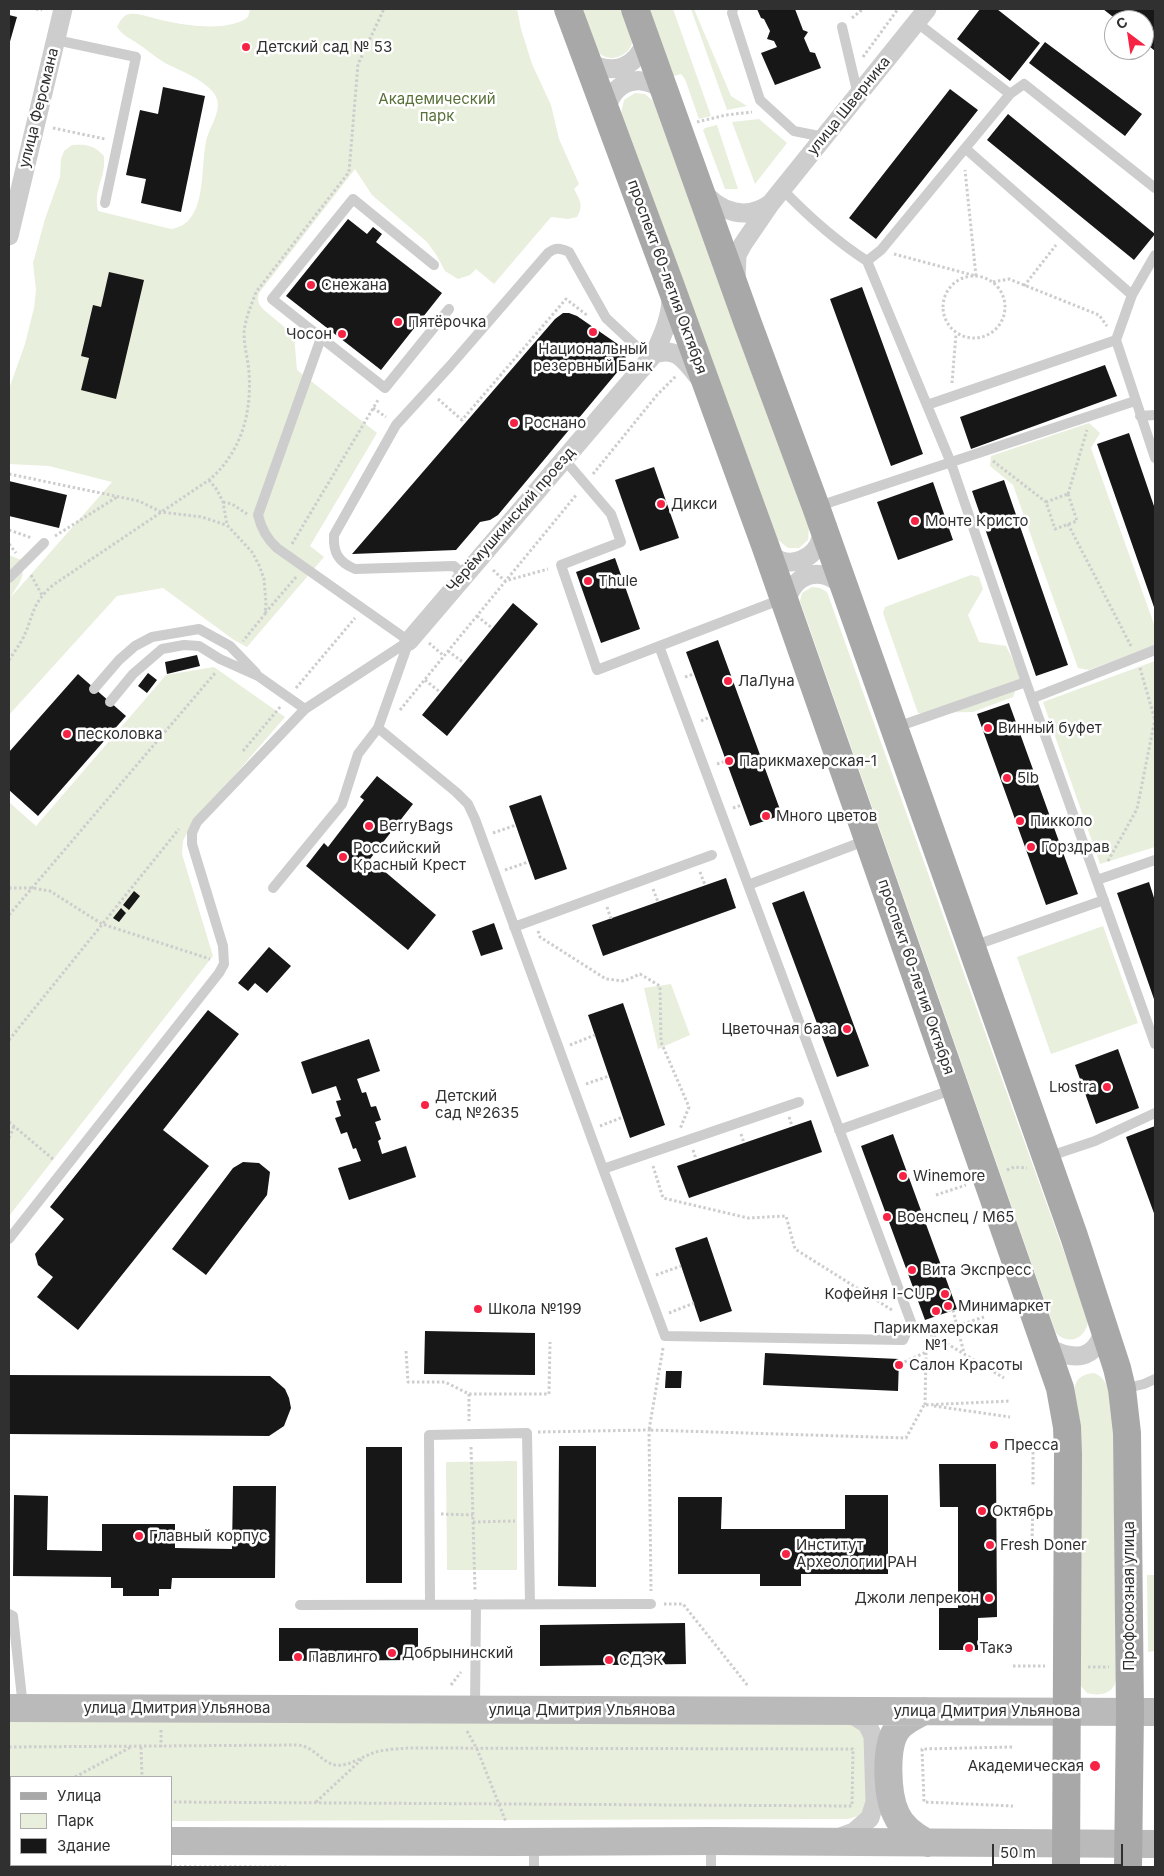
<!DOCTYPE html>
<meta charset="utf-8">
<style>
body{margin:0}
#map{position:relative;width:1164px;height:1876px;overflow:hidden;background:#fff;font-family:Inter,sans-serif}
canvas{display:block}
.frame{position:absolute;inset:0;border:10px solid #303030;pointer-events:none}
.legend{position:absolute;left:10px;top:1776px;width:162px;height:90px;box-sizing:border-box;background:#fff;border:1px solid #acacac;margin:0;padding:6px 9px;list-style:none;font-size:15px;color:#303030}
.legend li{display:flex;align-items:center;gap:10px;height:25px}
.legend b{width:25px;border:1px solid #acacac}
.north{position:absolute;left:1104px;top:10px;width:50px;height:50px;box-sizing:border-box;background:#fff;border:1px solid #acacac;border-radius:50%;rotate:329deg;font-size:14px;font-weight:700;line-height:20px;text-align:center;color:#303030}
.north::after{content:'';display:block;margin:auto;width:18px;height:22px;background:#f72344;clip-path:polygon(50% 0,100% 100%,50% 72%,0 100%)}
.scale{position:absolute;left:992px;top:1844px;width:131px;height:22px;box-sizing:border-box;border:2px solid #303030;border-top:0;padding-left:6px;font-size:15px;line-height:18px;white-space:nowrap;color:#303030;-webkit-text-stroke:4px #fff;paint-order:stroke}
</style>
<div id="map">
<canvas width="1164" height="1876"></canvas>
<div class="frame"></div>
<ul class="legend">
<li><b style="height:6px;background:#a8a8a8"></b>Улица</li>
<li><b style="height:14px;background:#e8efdd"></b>Парк</li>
<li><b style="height:14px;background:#171717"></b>Здание</li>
</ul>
<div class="north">С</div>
<div class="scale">50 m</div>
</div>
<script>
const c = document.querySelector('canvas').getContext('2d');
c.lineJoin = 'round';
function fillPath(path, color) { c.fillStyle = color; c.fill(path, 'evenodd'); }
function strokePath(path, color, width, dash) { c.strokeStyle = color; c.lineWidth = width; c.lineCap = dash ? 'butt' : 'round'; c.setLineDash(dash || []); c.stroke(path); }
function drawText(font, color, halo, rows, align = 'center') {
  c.font = font + ' Inter,sans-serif'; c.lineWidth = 5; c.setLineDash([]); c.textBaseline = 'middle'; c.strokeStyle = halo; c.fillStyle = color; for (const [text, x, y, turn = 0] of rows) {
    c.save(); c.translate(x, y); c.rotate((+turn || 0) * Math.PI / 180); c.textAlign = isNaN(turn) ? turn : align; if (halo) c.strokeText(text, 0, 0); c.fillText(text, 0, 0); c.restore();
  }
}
fillPath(new Path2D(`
 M250,9H517L521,29L532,64L551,105L559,139L579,184L574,189C580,200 584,206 577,217L568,219L551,217L494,284L476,269L470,275L458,279L445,271L437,256L427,242L372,195L355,169L259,293C257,300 258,304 264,310L294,335L297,370L377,433L310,546L324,557L247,647L234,640L163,588L117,596L9,715V555L21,560C26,579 19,582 11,597L112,482L49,466L9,464V389L25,344L34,308L36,290L33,263L45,219L60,177L61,159L64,151L72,145C86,144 94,145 104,156C106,179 93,188 98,211L171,229C208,224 200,169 206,142C209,125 226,108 213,92C201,78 181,71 165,63C155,57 146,49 137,43C128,37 122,35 117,27C120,21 123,15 130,14C139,13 148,17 157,19C181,25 228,33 248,17Z
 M582,9H621C625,18 630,29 632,39C634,49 621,58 612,58C606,58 602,55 597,52Z
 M647,9H673L711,116L699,119L685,79L681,74L671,77Z
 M691,9H694L731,96L747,106L727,110Z
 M635,93L645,94L653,101L809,527L808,540L799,548H788L778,540L621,113L624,100Z
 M759,119L787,143L755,184L732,122Z
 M717,125L738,189H725L703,130L705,128Z
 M1089,423L1100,433L1091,448L1155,627V645L1089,670L1078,668L1013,485L990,466L991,456Z
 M971,575L979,577L983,589L968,615L979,642L1006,646L1021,676L1013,697L973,712L918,713L883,613L885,607Z
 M812,587L820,588L827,592L1088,1319C1088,1337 1069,1347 1056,1333L800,601L802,593Z
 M1155,661V847L1100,864L1043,702Z
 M214,667L285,717L190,827L183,841L182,854L213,956L9,1216V802L36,826L166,675Z
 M1103,926L1138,1023L1051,1054L1017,957Z
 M671,984L690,1035L658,1049L644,988Z
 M1094,1373C1113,1380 1112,1409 1113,1426L1116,1681C1112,1695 1099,1696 1087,1693L1080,1685L1077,1424L1074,1390C1076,1378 1082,1374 1094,1373Z
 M517,1461V1570H447L446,1462Z
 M1147,1575H1155V1651L1148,1652Z
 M9,1721L853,1723L868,1738V1808C861,1815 854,1819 844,1819L171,1821V1777H11V1822H9Z`), '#e8efdd');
fillPath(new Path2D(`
 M757,9H795L803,30L808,32L804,38L810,52L815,53L821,68L775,85L761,53L777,47L774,41L767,39L770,31L764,19L761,18Z
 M980,9H997L1040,43L1010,81L957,39Z
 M1103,9H1155V51L1144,42V20H1117Z
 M9,15L17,17L9,45Z
 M1045,42L1142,114L1125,136L1029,63Z
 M163,87L205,96L181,212L141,203L146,179L126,175L140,110L158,114Z
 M950,89L978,110L876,239L849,218Z
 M1008,114L1155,234L1134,260L987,140Z
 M348,219L367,234L373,227L382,234L376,242L442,293L381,370L286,296Z
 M109,272L144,280L116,399L81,390L89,358L81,356L93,305L101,307Z
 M862,287L923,454L891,466L830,299Z
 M563,313H569L577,316L619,345L624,351L626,358L624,364L498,515L490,520L480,522L456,550L352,554L555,319Z
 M1105,365L1117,396L971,449L960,417Z
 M1129,433L1155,509V610L1097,444Z
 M654,467L679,538L640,551L615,480Z
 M1004,480L1068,665L1036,676L972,491Z
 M9,481L67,495L59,528L9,516Z
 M933,482L953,540L898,560L877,502Z
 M615,558L640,629L601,643L576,572Z
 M513,603L538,624L447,736L422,715Z
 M718,640L782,815L750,826L686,652Z
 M197,655L200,666L167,674L165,662Z
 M148,673L157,680L147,693L138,686Z
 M78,674L126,716L38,816L9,790V752Z
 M1009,703L1078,894L1046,905L977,714Z
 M377,776L413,804L370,859L436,915L408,950L306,866L324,843L328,847L364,800L360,797Z
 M541,795L567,869L535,880L509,806Z
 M726,878L736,908L603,956L592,925Z
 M1149,882L1155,901V1002L1117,893Z
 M134,891L140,896L129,910L123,905Z
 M804,891L869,1066L837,1077L772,903Z
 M121,908L126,913L119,922L113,918Z
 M494,923L503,949L481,956L472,931Z
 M269,947L291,966L267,993L255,983L248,991L238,983Z
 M623,1003L665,1125L630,1138L588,1015Z
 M208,1010L239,1034L163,1130L209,1166L78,1330L37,1297L53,1277L38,1265L35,1254L64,1219L50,1207Z
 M369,1039L380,1071L357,1079L362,1093L366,1092L371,1107L376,1106L381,1120L375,1122L381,1139L378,1141L382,1154L406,1146L416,1177L349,1200L338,1168L361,1161L356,1148L353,1149L347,1132L341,1134L335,1118L341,1116L336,1101L341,1100L336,1086L312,1094L301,1062Z
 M1118,1049L1139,1108L1096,1124L1075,1065Z
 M811,1120L822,1152L689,1198L677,1166Z
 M1155,1126V1216L1126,1137Z
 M893,1134L957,1309L925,1320L861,1146Z
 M243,1162L259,1163L270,1172L267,1195L206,1275L172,1249L233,1168Z
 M707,1237L732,1311L700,1322L675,1248Z
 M425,1331L535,1333V1375L424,1374Z
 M765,1353L899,1359L898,1391L763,1385Z
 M666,1371H682L681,1388H665Z
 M9,1375L270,1376L285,1389L289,1398L291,1408L284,1426L269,1436L10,1434Z
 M559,1446H596V1587L558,1586Z
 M366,1447H402V1583H366Z
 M939,1464H996L997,1617L978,1618V1650H939V1608H958V1507H940Z
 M233,1486H276L275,1578H172L171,1589H159V1596H123V1588H111V1577L13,1576L14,1495L48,1496L47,1550L102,1551V1524H175V1548L232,1549Z
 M845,1495H888V1574H801V1586H760V1574H678V1497H722L721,1529H845Z
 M685,1623L686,1664L540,1666V1625Z
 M279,1628H418V1660L279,1661Z`), '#171717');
strokePath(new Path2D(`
 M36,9L42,10
 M852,18L863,9
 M863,57L898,9
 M697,122L726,115L752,112
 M53,128L105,139
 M894,254L976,276L965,170
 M943 307a31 31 0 1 1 62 0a31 31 0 1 1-62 0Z
 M993,282L1009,279L1099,315L1107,326
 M1024,286L1056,245
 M952,383L956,334
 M438,399L462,420L566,299L588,316
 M373,408L386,417
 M993,461L1046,502
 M9,474L139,501L161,512L202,517L226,525
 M593,474L657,395L676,376
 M209,480L217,490L223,502L227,525L252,552L259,565L264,579L266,603L265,614L243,641
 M1068,494L1077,521L1055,529L1046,502Z
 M1068,494L1087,430
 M223,502L232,504L247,514
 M1068,524L1131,646
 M9,530L32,538
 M55,536L117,497
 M9,544L16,553
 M292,544L378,400
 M493,570L505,581L548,569
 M31,575L42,595
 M265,613L297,576
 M477,616L492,628
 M429,643L444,656L577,494
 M448,651L464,663
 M9,660C13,654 18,647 22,640C34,617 30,605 53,585L209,480C241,453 252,413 249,372C248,359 244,347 244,333C245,319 251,306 256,292L349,172L358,64L384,9
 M1140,668L1155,720
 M685,677L694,674
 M425,680L440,692
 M296,688L355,618
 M400,710L444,656
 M701,721L710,717
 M243,751L281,706
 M717,764L726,761
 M733,808L742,805
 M493,833L516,825
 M1108,861L1137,809L1155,719
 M505,870L528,862
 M700,872L705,885
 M9,888H32L50,891L102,924L210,959
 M653,889L658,902
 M607,907L611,919
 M9,915L216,672
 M538,931L540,937L606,979L624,981L640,974L660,986L661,1042L689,1107L680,1129
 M9,1040L179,829
 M570,1045L595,1035
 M586,1084L609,1076
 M789,1117L792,1126
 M9,1122L54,1160
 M600,1126L623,1117
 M741,1134L744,1143
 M9,1138L14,1126
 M693,1150L696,1159
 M653,1166L663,1198L748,1218L786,1216L795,1249L892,1310
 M1007,1170L1014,1167L1027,1168
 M936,1195L966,1185
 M656,1275L681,1266
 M953,1310L964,1353
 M669,1313L694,1303
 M921,1328L1004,1378
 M663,1348L649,1430L906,1438L924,1405L1010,1401
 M406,1351L408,1382H445L469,1394H549L550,1342
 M900,1364L926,1352L932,1334L984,1317
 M469,1394V1421
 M925,1405L926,1352
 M934,1406L1010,1417
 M538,1432L649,1430L651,1591
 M471,1447L475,1591
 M1011,1448L1033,1449V1486
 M441,1514L473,1515
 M473,1522L515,1521
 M1012,1541H1032L1033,1503
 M664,1604H683L748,1686
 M1013,1666H1045
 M1088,1667H1109
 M451,1685L461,1672
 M161,1730V1747
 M467,1731L477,1749L506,1822
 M9,1747L298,1745C315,1747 321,1762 335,1765C348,1767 361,1757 373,1753C384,1749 397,1749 408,1748L853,1749L852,1806L171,1802
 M141,1747L142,1777
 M1012,1747L922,1749L924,1802L1013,1806
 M75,1777L131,1747
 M9,1801H11
 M316,1802L362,1759
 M29,1866L286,1867`), '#cdcdcd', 3, [2.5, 2.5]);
strokePath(new Path2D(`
 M733,9L732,13L760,100L794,131L824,137
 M842,27L858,95
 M56,40L136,57L105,203
 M1010,94L1024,84L1155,188
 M966,149L1132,295L1116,340L1155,458
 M782,189C808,216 836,241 867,261L951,463L1026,682L1155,1044
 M867,261L881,250L1010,94L916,22
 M434,265L353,199L272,299L385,388L449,309
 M1132,295L1155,255
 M321,338L258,515C261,528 267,539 277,548L409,641
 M927,405L1116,340
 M1140,416L1155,415
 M564,459L611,514L621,542L561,565L597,670L782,599
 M816,507L1135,401
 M464,575L454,566L355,569C338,562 333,552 334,535L396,425L450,366L548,253C556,247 560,248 569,252L606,318L650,359
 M9,578L44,543
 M409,641L378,728L456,792L468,804L475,819L603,1169L665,1336L903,1340L911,1322L659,646
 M94,689L119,660L135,646L152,637L199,629L230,646L256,673
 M1033,698L1155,650
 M110,702L133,674L162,649L184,645L199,646L220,659L258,676L305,709
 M894,728L1026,682
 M1097,880L1155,860
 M748,885L867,840
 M273,888L342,804L358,754L378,728
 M514,927L712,855
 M973,946L1104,900
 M839,1130L954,1089
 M1047,1157L1095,1141L1155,1113
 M603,1169L799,1102
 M9,1239L219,973L224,964L223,946L192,844V833L197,822L305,709L409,641
 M1123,1389L1144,1384L1155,1379
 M430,1604L429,1435L527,1433L530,1604
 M300,1605L651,1604
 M9,1614L13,1616L23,1707
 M475,1708L476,1604
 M17,1865V1867
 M534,1867V1843
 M711,1867V1841`), '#cdcdcd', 10);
strokePath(new Path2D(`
 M588,62C614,76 635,68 646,41
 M606,112C612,82 637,72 662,89
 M702,190C720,213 747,221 771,203
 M9,236L63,9
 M736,280L737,255L743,244L771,203L927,9
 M654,354C679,346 685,362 700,379
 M765,546C768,549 770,553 773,556C790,570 816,558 821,538C822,535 821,530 821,526
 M786,607C789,574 822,563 844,588
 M409,641L654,354C663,335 672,315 671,293
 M1046,1347C1074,1361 1095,1362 1105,1327
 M835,1839L854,1832L870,1818L875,1802L873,1736L867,1724L856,1717L845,1712`), '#cdcdcd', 19);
strokePath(new Path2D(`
 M9,1708L1155,1712
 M924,1711C915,1716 905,1720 898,1728C884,1745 887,1795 896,1814C902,1828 914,1836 927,1843
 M9,1840H11
 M171,1841L509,1842L711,1841L1155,1844`), '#bababa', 28);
strokePath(new Path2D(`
 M568,9L670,284L765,545L1060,1388L1067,1427L1068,1454L1066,1867
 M635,9L747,321L816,507L1074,1236L1117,1368L1122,1389L1127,1433L1130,1712L1128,1867`), '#a8a8a8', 28);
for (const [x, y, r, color] of [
 [246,47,5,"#f72344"],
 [311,285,5,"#f72344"],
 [398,322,5,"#f72344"],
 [593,332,5,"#f72344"],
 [342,334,5,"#f72344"],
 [514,423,5,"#f72344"],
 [661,504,5,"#f72344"],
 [915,521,5,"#f72344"],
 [588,581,5,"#f72344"],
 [728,681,5,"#f72344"],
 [988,728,5,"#f72344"],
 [67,734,5,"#f72344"],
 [729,761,5,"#f72344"],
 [1007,778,5,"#f72344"],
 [766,816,5,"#f72344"],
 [1020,821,5,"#f72344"],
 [369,826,5,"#f72344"],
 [1031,847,5,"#f72344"],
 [343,857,5,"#f72344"],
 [847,1029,5,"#f72344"],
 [1107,1087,5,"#f72344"],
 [425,1105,5,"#f72344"],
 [903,1176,5,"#f72344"],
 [887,1217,5,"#f72344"],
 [912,1270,5,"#f72344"],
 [945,1294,5,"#f72344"],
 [948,1306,5,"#f72344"],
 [478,1309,5,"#f72344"],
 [936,1311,5,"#f72344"],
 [899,1365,5,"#f72344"],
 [994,1445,5,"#f72344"],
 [982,1511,5,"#f72344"],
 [139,1536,5,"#f72344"],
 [990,1545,5,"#f72344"],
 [786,1554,5,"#f72344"],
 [989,1598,5,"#f72344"],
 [969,1648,5,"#f72344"],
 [392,1653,5,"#f72344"],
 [298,1657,5,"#f72344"],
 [609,1660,5,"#f72344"],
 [1095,1766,6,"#f72344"]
]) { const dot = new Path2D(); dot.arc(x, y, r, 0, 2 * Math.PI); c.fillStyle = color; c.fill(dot); strokePath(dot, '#fff', 2); }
drawText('15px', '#303030', '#fff', [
 ["Детский сад № 53",256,47],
 ["Снежана",321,285],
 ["Пятёрочка",408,322],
 ["Чосон",332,334,"right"],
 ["Национальный",593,349,"center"],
 ["резервный Банк",593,366,"center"],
 ["Роснано",524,423],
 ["Дикси",671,504],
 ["Монте Кристо",925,521],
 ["Thule",598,581],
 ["ЛаЛуна",738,681],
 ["Винный буфет",998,728],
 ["песколовка",77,734],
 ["Парикмахерская-1",739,761],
 ["5lb",1017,778],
 ["Много цветов",776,816],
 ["Пикколо",1030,821],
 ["BerryBags",379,826],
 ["Горздрав",1041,847],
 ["Российский",353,848],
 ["Красный Крест",353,865],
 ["Цветочная база",837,1029,"right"],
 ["Lюstra",1097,1087,"right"],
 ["Детский",435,1096],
 ["сад №2635",435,1113],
 ["Winemore",913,1176],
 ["Военспец / М65",897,1217],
 ["Вита Экспресс",922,1270],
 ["Кофейня I-CUP",935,1294,"right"],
 ["Минимаркет",958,1306],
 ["Школа №199",488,1309],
 ["Парикмахерская",936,1328,"center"],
 ["№1",936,1345,"center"],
 ["Салон Красоты",909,1365],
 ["Пресса",1004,1445],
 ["Октябрь",992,1511],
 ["Главный корпус",149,1536],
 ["Институт",796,1545],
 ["Археологии РАН",796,1562],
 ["Fresh Doner",1000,1545],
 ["Джоли лепрекон",979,1598,"right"],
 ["Такэ",979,1648],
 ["Добрынинский",402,1653],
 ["Павлинго",308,1657],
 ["СДЭК",619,1660],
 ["Академическая",1084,1766,"right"]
], 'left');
drawText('15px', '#587138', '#fff', [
 ["Академический",437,99],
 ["парк",437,116]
]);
drawText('15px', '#303030', '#fff', [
 ["улица Шверника",849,106,-51],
 ["улица Ферсмана",39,108,-76],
 ["проспект 60-летия Октября",667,277,70],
 ["Черёмушкинский проезд",511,520,-49],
 ["проспект 60-летия Октября",916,977,71],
 ["Профсоюзная улица",1129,1596,-90],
 ["улица Дмитрия Ульянова",177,1708],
 ["улица Дмитрия Ульянова",582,1710],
 ["улица Дмитрия Ульянова",987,1711]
]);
</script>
